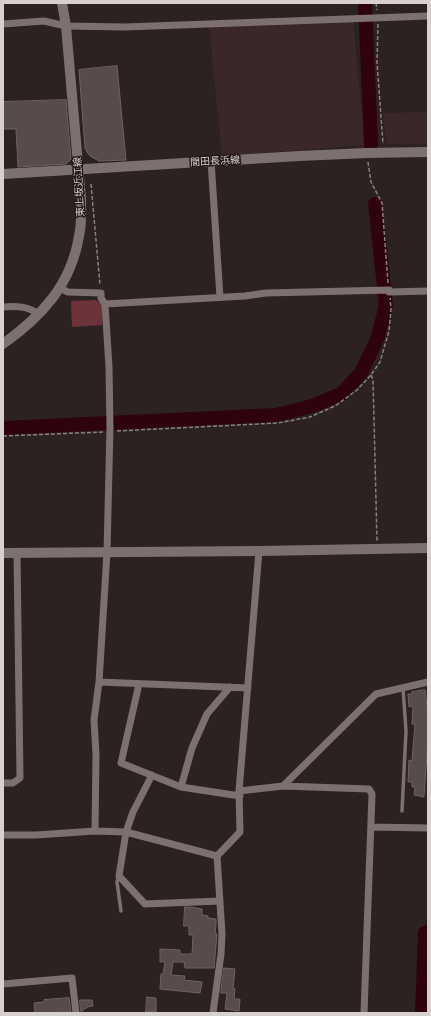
<!DOCTYPE html>
<meta charset="utf-8">
<style>
body{margin:0}
#map{position:relative;width:431px;height:1016px;overflow:hidden;background:#2c2222;font-family:Barlow,sans-serif}
canvas{display:block}
.frame{position:absolute;inset:0;border:4px solid #d7d0d0;pointer-events:none}
</style>
<div id="map">
<canvas width="431" height="1016"></canvas>
<div class="frame"></div>
</div>
<script>
const c = document.querySelector('canvas').getContext('2d');
c.lineJoin = 'round';
function fillPath(path, color) { c.fillStyle = color; c.fill(path, 'evenodd'); }
function strokePath(path, color, width, dash) { c.strokeStyle = color; c.lineWidth = width; c.lineCap = dash ? 'butt' : 'round'; c.setLineDash(dash || []); c.stroke(path); }
function drawText(font, color, halo, rows, align = 'center') {
  c.font = font + ' Barlow,"Noto Sans JP",sans-serif'; c.lineWidth = 3; c.setLineDash([]); c.textBaseline = 'middle'; c.strokeStyle = halo; c.fillStyle = color; for (const [text, x, y, turn = 0] of rows) {
    c.save(); c.translate(x, y); c.rotate((+turn || 0) * Math.PI / 180); c.textAlign = isNaN(turn) ? turn : align; if (halo) c.strokeText(text, 0, 0); c.fillText(text, 0, 0); c.restore();
  }
}
fillPath(new Path2D(`
 M353,21L365,145L222,156L209,26Z
 M428,112V144H387L383,113Z`), '#3a2829');
fillPath(new Path2D(`
 M96,300L102,304V325L72,327L71,301Z`), '#6d333a');
strokePath(new Path2D(`
 M365,3L371,144
 M3,428L276,415L312,406L341,394L361,373L378,337L386,305L375,204
 M422,1013L425,933L428,932`), '#2f030c', 14);
const building = new Path2D(`
 M117,66L126,160L99,161L90,156L87,152L85,148L79,70Z
 M66,100L71,159L66,164L18,167L16,129H3V102Z
 M425,690L427,706H428V738L424,797L414,795L415,787H412V782H408L409,760L412,761L415,724H412L413,706L409,707L408,694H412V692Z
 M185,907H191L202,909V915L208,916V918L216,919V925L215,934H217L214,968H185L184,962H173L171,975L185,976L184,980L202,982L200,993L160,989L161,974H163L165,962H160V949L180,950V954H192L193,935H189V926H184Z
 M224,968L235,969L233,989H235L234,999H240L239,1011L225,1009L227,993H221Z
 M147,997L156,998V1012H146Z
 M69,998L71,1012L35,1013L34,1003L44,1002V1000Z
 M80,1000H92L93,1006L87,1007V1008L83,1009V1011H81Z`);
fillPath(building, '#574b4b');
strokePath(building, '#6f6363', 1);
strokePath(new Path2D(`
 M376,3L377,10
 M378,24L377,62L383,144
 M368,162L371,182L382,203L388,283
 M91,184L100,285
 M371,375L373,380L377,541
 M117,431L278,423L310,417L335,406L357,390L371,375L380,362L389,331L391,309L390,298
 M3,436L103,432`), '#8a8181', 1.5, [4, 2]);
strokePath(new Path2D(`
 M402,811L406,731L403,688
 M118,877L117,882L121,911`), '#7d7071', 3.5);
strokePath(new Path2D(`
 M3,24L44,21L66,26L125,27L428,16
 M211,161L220,297
 M389,292L428,291
 M105,304L245,296L266,293L389,290
 M3,307C17,306 27,306 39,314
 M99,682L248,688
 M139,684L121,763L181,787L240,796
 M152,775L133,812L126,832L119,876L145,904L220,901
 M3,783H13L20,778L17,553
 M283,786L376,694L428,682
 M181,787L192,748L207,714L230,687
 M239,791L259,551
 M371,827L428,828
 M95,831L126,832L217,856L222,934L221,954L213,1013
 M3,835H36L95,831L96,754L94,720L99,682L107,552L110,428L109,367L105,304L101,298V293L68,292L60,288
 M217,856L240,832L239,791L283,786L369,789L372,794L364,1013
 M3,984L72,978L76,1013`), '#7d7071', 7);
strokePath(new Path2D(`
 M3,174L299,156L367,153L428,152
 M3,344C42,316 71,285 79,236C82,224 81,212 81,199L66,26L62,3
 M3,553L259,551L428,548`), '#7d7071', 10);
drawText('10px', '#d7d0d0', '#221819', [
 ["間田長浜線",215,161,-3],
 ["東上坂近江線",79,187,-93]
]);
</script>
